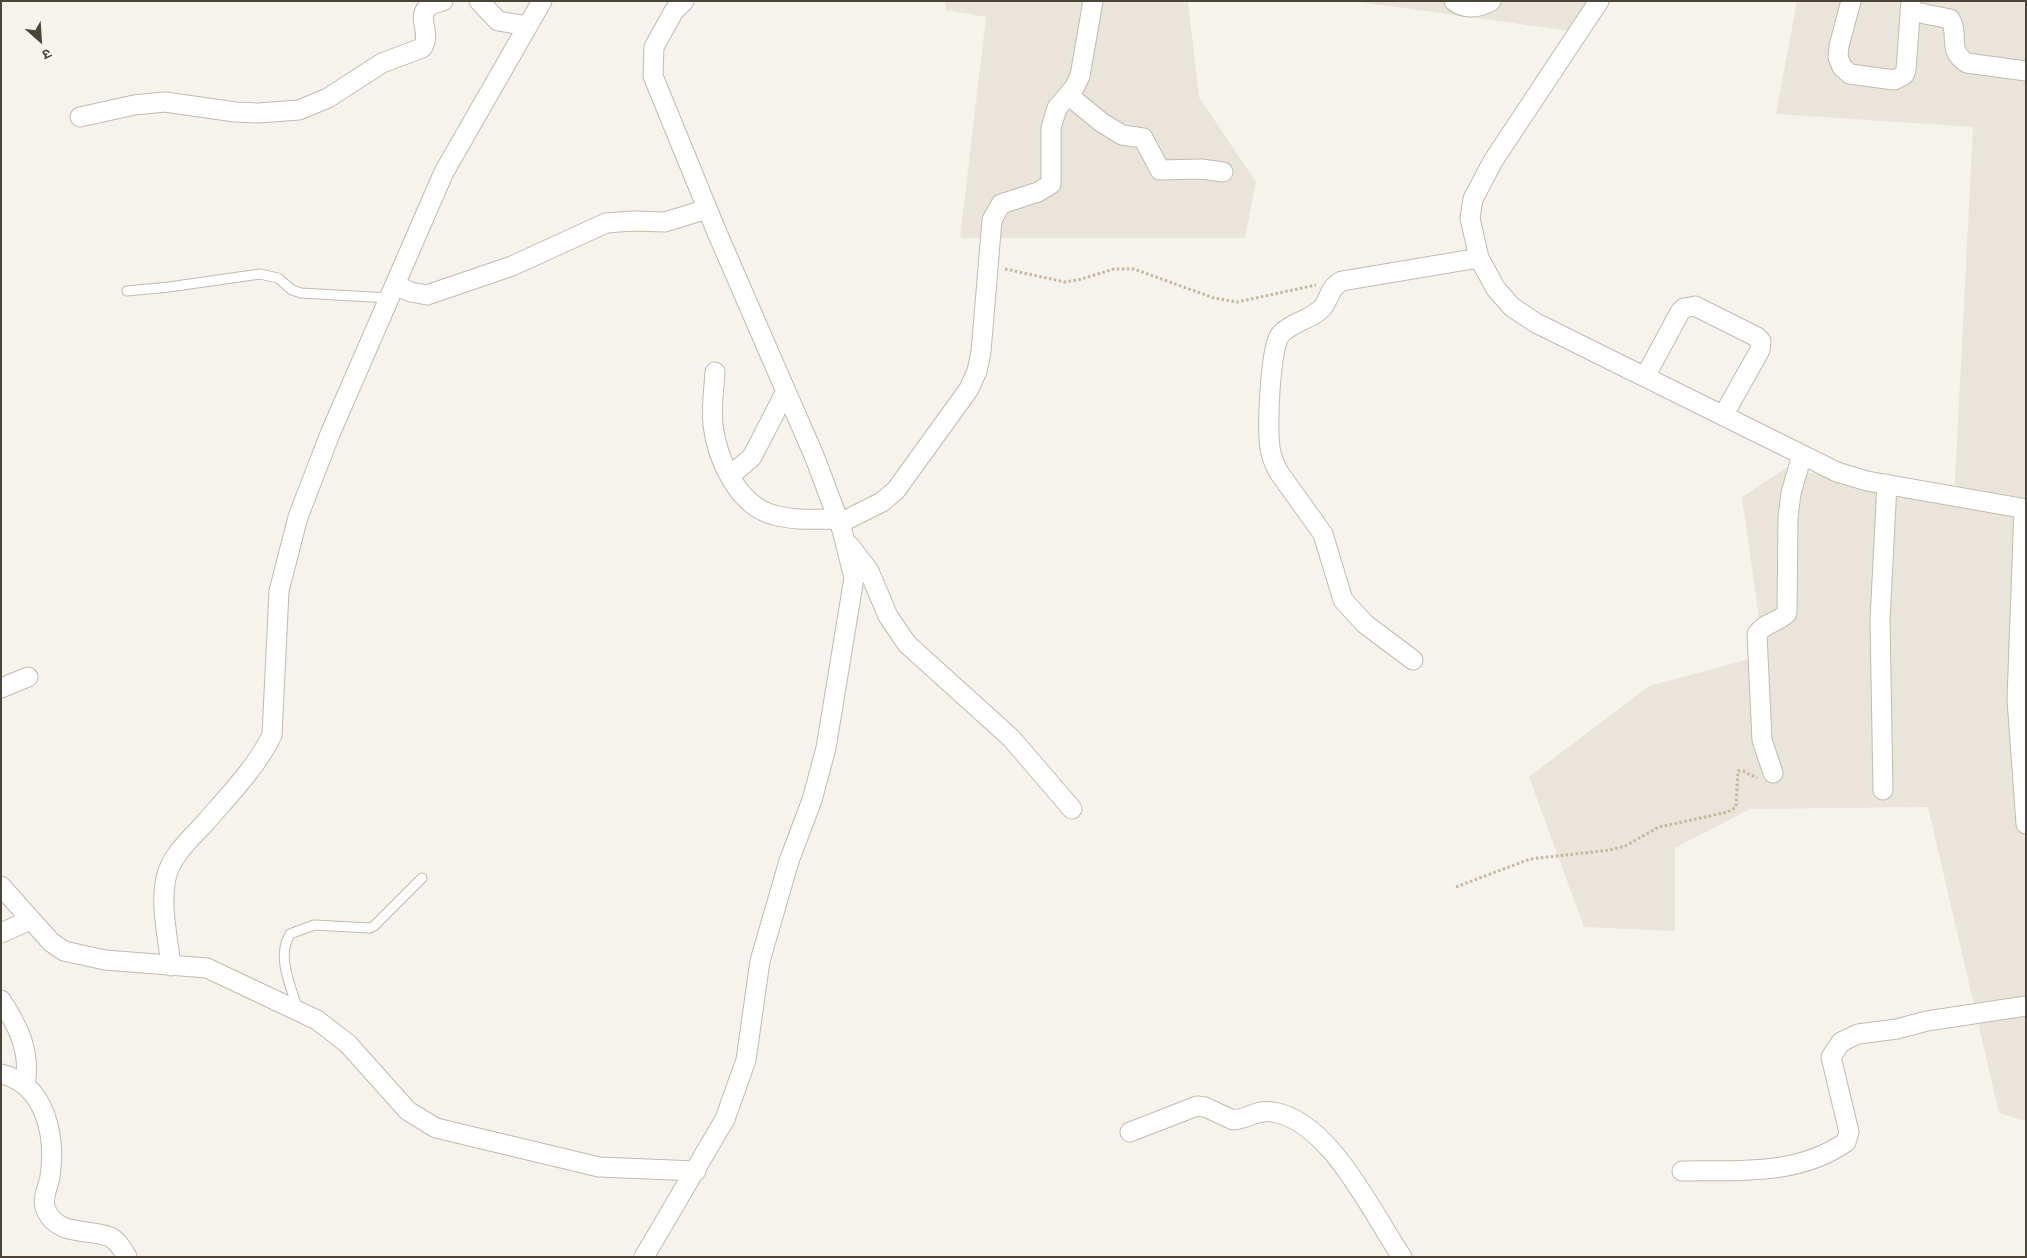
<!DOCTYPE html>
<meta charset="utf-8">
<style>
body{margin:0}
#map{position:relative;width:2027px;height:1258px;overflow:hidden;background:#f6f3ec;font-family:Signika,"Noto Sans Devanagari",sans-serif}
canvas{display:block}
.frame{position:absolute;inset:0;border:2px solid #4b4439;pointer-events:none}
.north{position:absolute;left:15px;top:15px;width:50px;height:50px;-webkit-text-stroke:4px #fff;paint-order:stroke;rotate:154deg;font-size:14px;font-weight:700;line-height:20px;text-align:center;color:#4b4439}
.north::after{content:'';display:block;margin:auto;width:18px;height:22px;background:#4b4439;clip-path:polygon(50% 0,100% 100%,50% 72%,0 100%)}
</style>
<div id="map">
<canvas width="2027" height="1258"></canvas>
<div class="frame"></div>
<div class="north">उ</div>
</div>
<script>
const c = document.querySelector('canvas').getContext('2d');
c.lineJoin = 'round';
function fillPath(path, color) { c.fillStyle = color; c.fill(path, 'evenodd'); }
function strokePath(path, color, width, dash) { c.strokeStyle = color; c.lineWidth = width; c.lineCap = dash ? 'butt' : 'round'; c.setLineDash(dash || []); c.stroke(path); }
fillPath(new Path2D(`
 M945,1H1188L1199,97L1256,182L1245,238H960L986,17L946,10Z
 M1352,1H1605L1578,32Z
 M1797,1H2026V1121L1999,1113L1928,807L1750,809L1675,848V931L1584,927L1529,777L1649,686L1764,655L1742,497L1786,468L1954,500L1973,127L1776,114Z`), '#eae5da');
const service = new Path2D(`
 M127,291L169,287L260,274L278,278L292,290L301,293L389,298
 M298,1010C291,986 276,957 290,934L314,925L370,928L374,926L422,878`);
const minor = new Path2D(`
 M479,1L498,21L528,26
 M1454,1C1465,10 1479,8 1491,1
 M1599,1L1493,161L1473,199L1470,218L1479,258L1496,289L1512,307L1536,323L1837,472L1867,481L2026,509
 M1851,1L1839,46L1838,57L1842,67L1850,74L1894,80L1904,75L1906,70L1911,1
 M1910,11L1950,19C1960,35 1946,50 1967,63L2026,71
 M1068,95L1101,122L1122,135L1143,138L1160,170L1201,169L1223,172
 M80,117L134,105L165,102L235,112L258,113L299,110L328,98L382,63L422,48C435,30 406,9 443,1
 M395,285L411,292L427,295L512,266L606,223L633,221L665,222L707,209
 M715,372C714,389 711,407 713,425C717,459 738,506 774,515C795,521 817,519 839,519
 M1645,377L1680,312L1684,308L1695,306L1757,337L1761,341L1760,350L1723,416
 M731,475L752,457L786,391
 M2024,509L2017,699L2026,824
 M840,523L882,502L896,490L969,389L977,371L981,352L992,220L1001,204L1038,192L1051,184V128L1057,108L1074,88L1080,76L1093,1
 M850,546L869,571L888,616L907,644L1011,738L1072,809
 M1413,660L1365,624L1343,600L1323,534L1280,474C1276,468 1273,461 1271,453C1266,435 1270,348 1280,335C1291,322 1311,320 1322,308C1330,299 1329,287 1342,281L1479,258
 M1,688L28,677
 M1773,773L1762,740L1757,634C1765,622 1778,623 1787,613L1788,517L1791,493L1802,455
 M1883,790L1880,620L1887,484
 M1,886L51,942L64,951L105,960L207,968L317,1020L348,1044L408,1111L436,1128L599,1167L696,1171
 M1,933L30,920
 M171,966C168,938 160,905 166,878C171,856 190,839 205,823C229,795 256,768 272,735L279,591L298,517L330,434L444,172L542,1
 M1,1000C19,1027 31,1053 25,1085
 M1,1074C46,1084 56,1137 50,1177C48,1188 41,1199 46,1210C58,1237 88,1228 110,1237C118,1241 123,1250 127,1257
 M1130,1132L1197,1106L1205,1107L1233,1120C1247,1119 1258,1109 1273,1112C1330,1121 1372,1213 1402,1257
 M1682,1171C1739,1170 1797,1176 1846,1142L1849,1132L1831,1057L1841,1042L1858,1034L1897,1029L1927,1021L2026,1006
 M644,1257L725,1119L746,1060L760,961L789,861L812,800L826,748L854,578L842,530L815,458L718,235L653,76L654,47L674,11L684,1`);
strokePath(service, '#c2bbae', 11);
strokePath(minor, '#c2bbae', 21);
strokePath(new Path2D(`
 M1005,269L1065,282L1078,280L1114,269H1134L1214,298L1237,302L1316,285
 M1456,887L1530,859L1610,850L1625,846L1659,827L1728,812L1736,807L1738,771H1743L1757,778`), '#c4b79f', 3, [2.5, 2.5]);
strokePath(service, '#fff', 9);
strokePath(minor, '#fff', 19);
</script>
